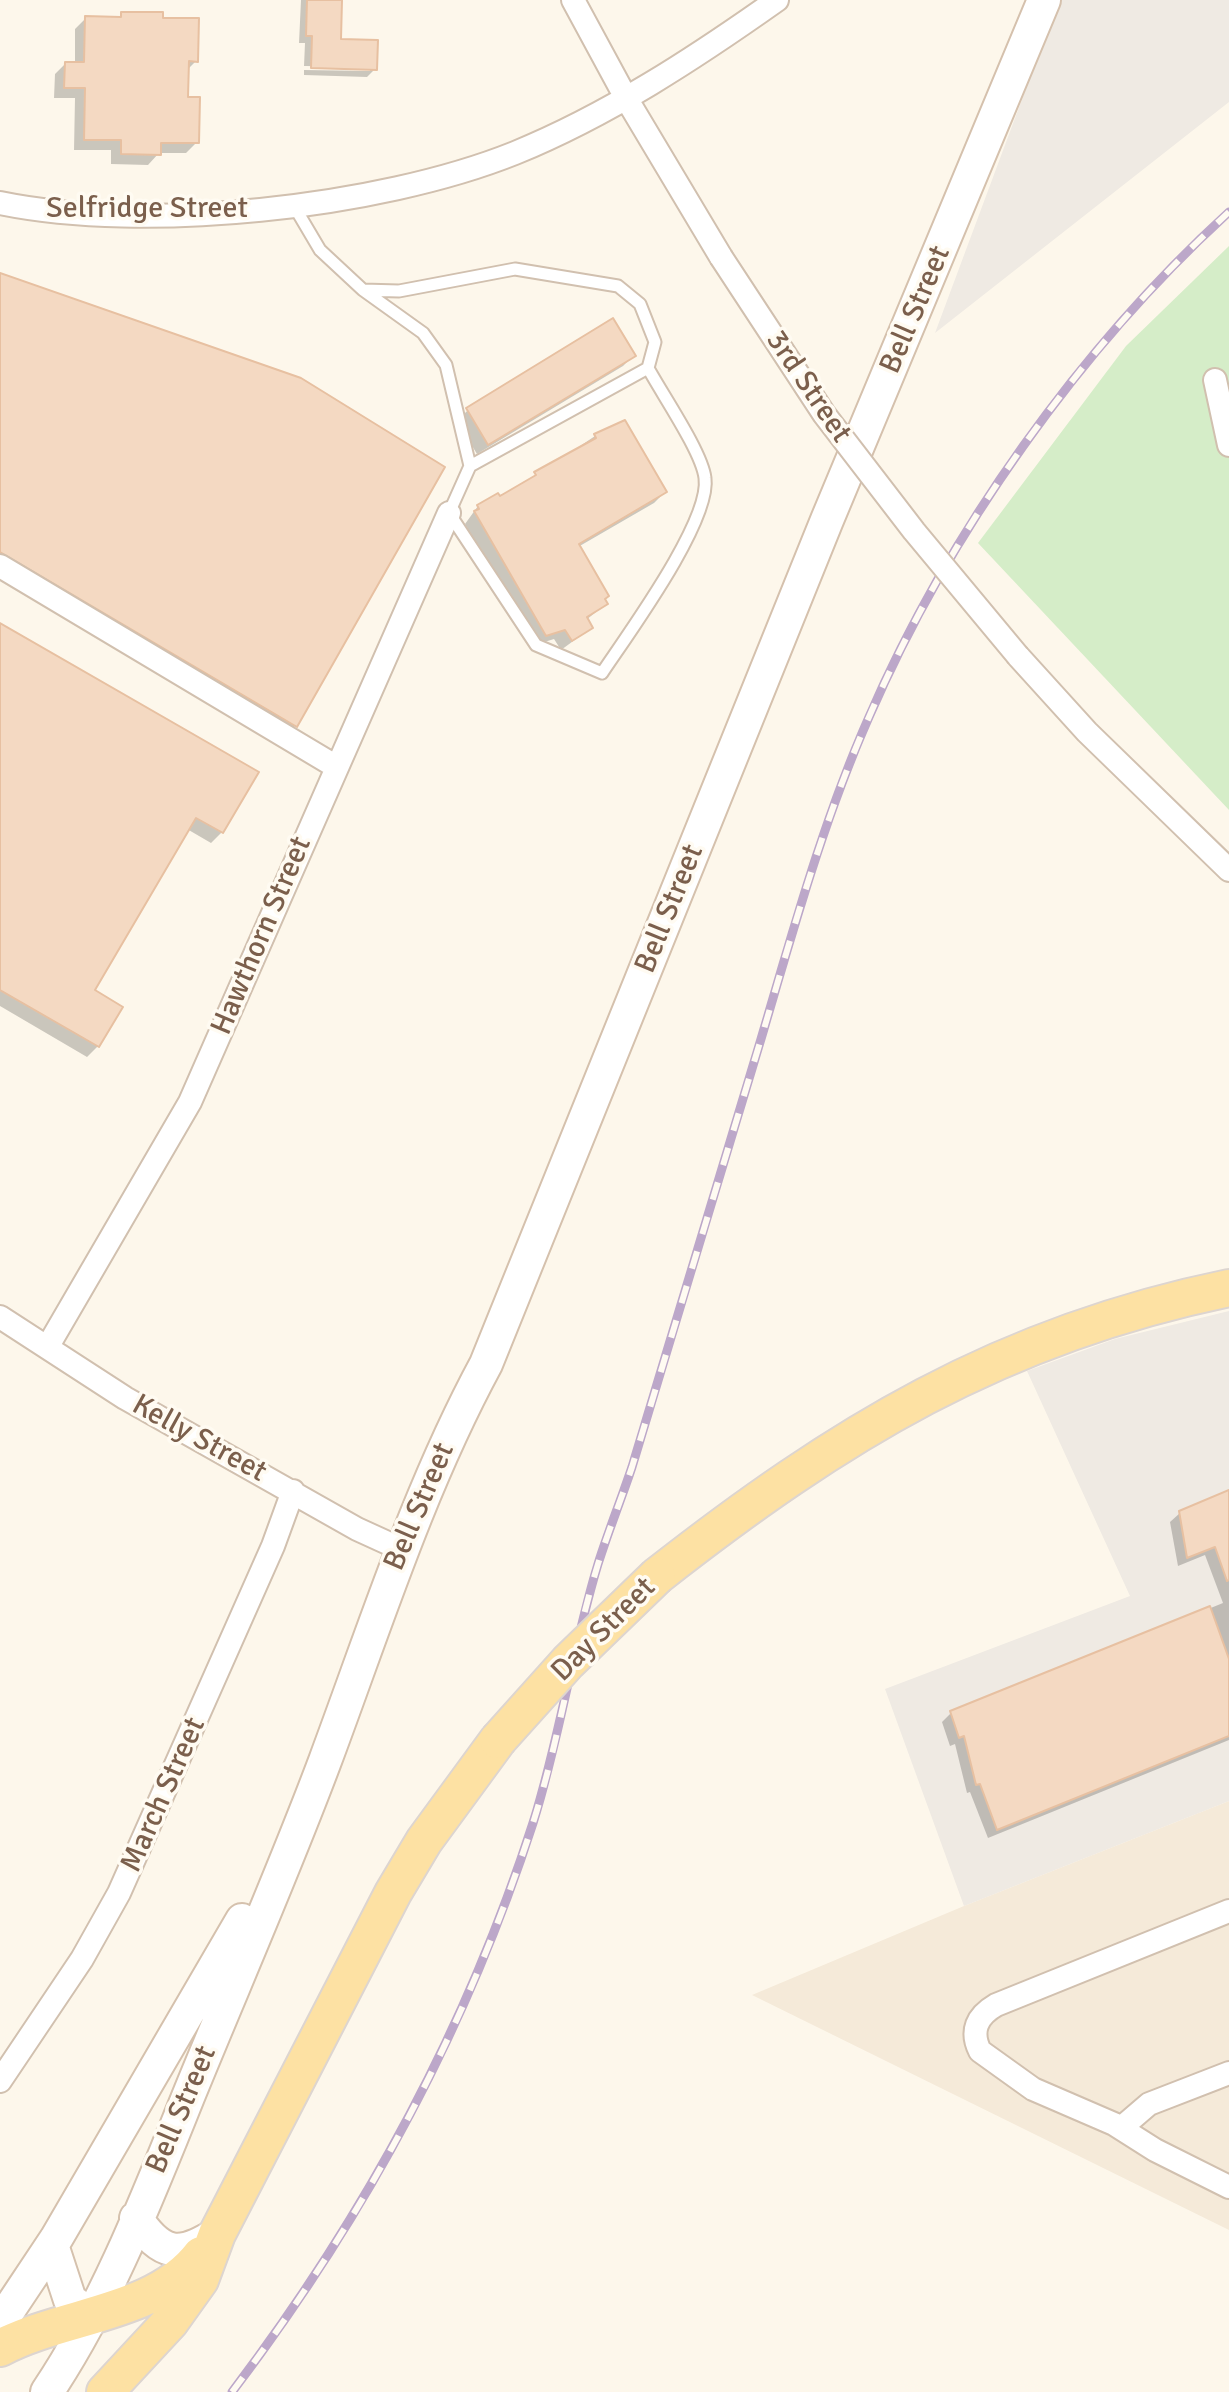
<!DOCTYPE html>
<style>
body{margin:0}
canvas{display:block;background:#fdf7eb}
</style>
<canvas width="1229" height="2392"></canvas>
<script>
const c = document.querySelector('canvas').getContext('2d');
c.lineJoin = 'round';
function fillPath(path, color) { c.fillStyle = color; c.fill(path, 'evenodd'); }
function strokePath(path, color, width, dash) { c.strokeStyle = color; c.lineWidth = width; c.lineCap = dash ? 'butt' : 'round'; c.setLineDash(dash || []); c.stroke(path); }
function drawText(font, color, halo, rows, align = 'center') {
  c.font = font + ' Signika,sans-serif'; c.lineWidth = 7; c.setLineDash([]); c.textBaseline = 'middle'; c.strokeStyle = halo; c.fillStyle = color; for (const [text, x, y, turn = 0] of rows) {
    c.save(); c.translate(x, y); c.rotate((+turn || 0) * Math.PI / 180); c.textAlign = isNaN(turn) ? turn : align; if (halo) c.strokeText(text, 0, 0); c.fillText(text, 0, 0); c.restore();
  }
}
fillPath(new Path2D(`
 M1229,1801V2230L752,1995L964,1906Z`), '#f5ead9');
fillPath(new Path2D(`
 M1059,0H1229V102L935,333Z
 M1229,1311V1801L964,1906L885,1689L1130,1596L1027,1371L1115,1339Z`), '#efeae3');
fillPath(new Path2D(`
 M1229,246V810L978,543L1126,346Z`), '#d5edc8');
fillPath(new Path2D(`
 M301,0H340L339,41L375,69L367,77L304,75V70L370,71V67L304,66L305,43H299Z
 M161,14V20L196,61L187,70L186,99L197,142L186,153H159L148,165L111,164V150H74L75,98H54L55,74L65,64H75V29L86,18Z
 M0,275L295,726L285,736L0,566Z
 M633,356L623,366L477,454L457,421L468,410Z
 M595,436L665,492L654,503L578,547L606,604L586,620L591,628L561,650L554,639L535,645L465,524L478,506L525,483Z
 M0,625L222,832L211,843L187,829L92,991L98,1046L87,1057L0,1006Z
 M1229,1493V1740L988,1838L970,1792L967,1793L955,1744L950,1746L942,1722L951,1713L1223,1603L1205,1555L1178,1566L1170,1522L1180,1513Z`), '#0003');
const building = new Path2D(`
 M307,0H342L341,39L378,40L377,70L311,68L312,36H306Z
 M121,12H163V18H199L198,62L189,61L188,97H200L199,143H161V155L121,154V140H84L85,88H64L65,62H84L85,16L121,17Z
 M0,273L301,378L445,467L297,727L0,552Z
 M613,318L636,356L488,445L466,408Z
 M625,420L667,492L579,544L609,596L605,599L608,604L587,617L593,628L572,641L565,630L546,636L474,511L479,509L477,505L498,493L500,496L536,475L534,472L596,438L594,434Z
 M0,623L259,772L223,833L196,818L95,990L123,1007L99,1047L0,990Z
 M1229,1490V1580L1227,1581L1215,1547L1187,1558L1179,1511Z
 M1210,1606L1229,1659V1736L997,1830L980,1784L976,1785L964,1736L959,1738L950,1711Z`);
fillPath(building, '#f4d9c2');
strokePath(building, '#e7c0a1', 2);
const service = new Path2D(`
 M294,206L320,250L363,290L399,291L515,269L618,286L640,304L655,342L648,368C662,394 702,452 705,478C711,521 628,634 602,673L536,645L449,513L470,466L446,365L423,333L363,290
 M470,466L648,368`);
const minor = new Path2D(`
 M573,0L626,98L721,257
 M0,203C145,233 378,208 515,153C608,115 695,58 777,0
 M1215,380L1229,445
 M0,566L335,766
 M1018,656L1087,732L1229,870
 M0,1317L125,1398L357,1529L403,1550
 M48,1346L190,1102L449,513
 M1229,1911L996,2005C977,2016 970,2031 980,2051L1033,2089L1114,2124L1155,2150L1229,2187
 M0,2081L82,1959L119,1893L273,1546L293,1491
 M1121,2128L1149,2104L1229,2073`);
const secondary = new Path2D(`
 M136,2218C162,2256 179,2258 217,2234
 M52,2245L70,2300L91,2315
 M0,2323L56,2239L242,1920
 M47,2392C107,2303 150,2191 190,2092C235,1982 283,1873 325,1761C375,1627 418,1490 486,1364L827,520L1044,0`);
const primary = new Path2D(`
 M657,1576C838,1434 1000,1335 1229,1288
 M0,2348C64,2314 155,2315 201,2255
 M105,2392L170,2322L200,2280L217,2234L393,1893L424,1841L498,1740`);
strokePath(service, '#d1c0af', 15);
strokePath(minor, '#d1c0af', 26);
strokePath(secondary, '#d5c1ad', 36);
strokePath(primary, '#ddd5d0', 40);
strokePath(service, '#fff', 11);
strokePath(minor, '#fff', 22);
strokePath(secondary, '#fff', 32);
strokePath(primary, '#fde1a3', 36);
const rail = new Path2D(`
 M232,2392C364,2218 466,2031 533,1823C560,1738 572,1649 598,1564C608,1532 621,1500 632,1467C675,1325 718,1182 761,1039C793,931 823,821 869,717C949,532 1080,348 1229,212`);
strokePath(rail, '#bca7c9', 9);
strokePath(rail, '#fffbf2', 6, [18]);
const minorBridge = new Path2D(`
 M721,257L824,414L914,531L1018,656`);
const primaryBridge = new Path2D(`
 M498,1740L568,1662L657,1576`);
strokePath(minorBridge, '#d1c0af', 26, []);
strokePath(primaryBridge, '#ddd5d0', 40, []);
strokePath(minorBridge, '#fff', 22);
strokePath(primaryBridge, '#fde1a3', 36);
drawText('30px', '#7b5f4c', '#fffbf2', [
 ["Selfridge Street",147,209],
 ["Bell Street",916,310,-67],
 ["3rd Street",808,387,56],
 ["Bell Street",670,909,-68],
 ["Hawthorn Street",262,936,-67],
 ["Kelly Street",199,1439,29],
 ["Bell Street",420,1507,-67],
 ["Day Street",604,1630,-45],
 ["March Street",164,1795,-66],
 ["Bell Street",182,2110,-67]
]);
</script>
